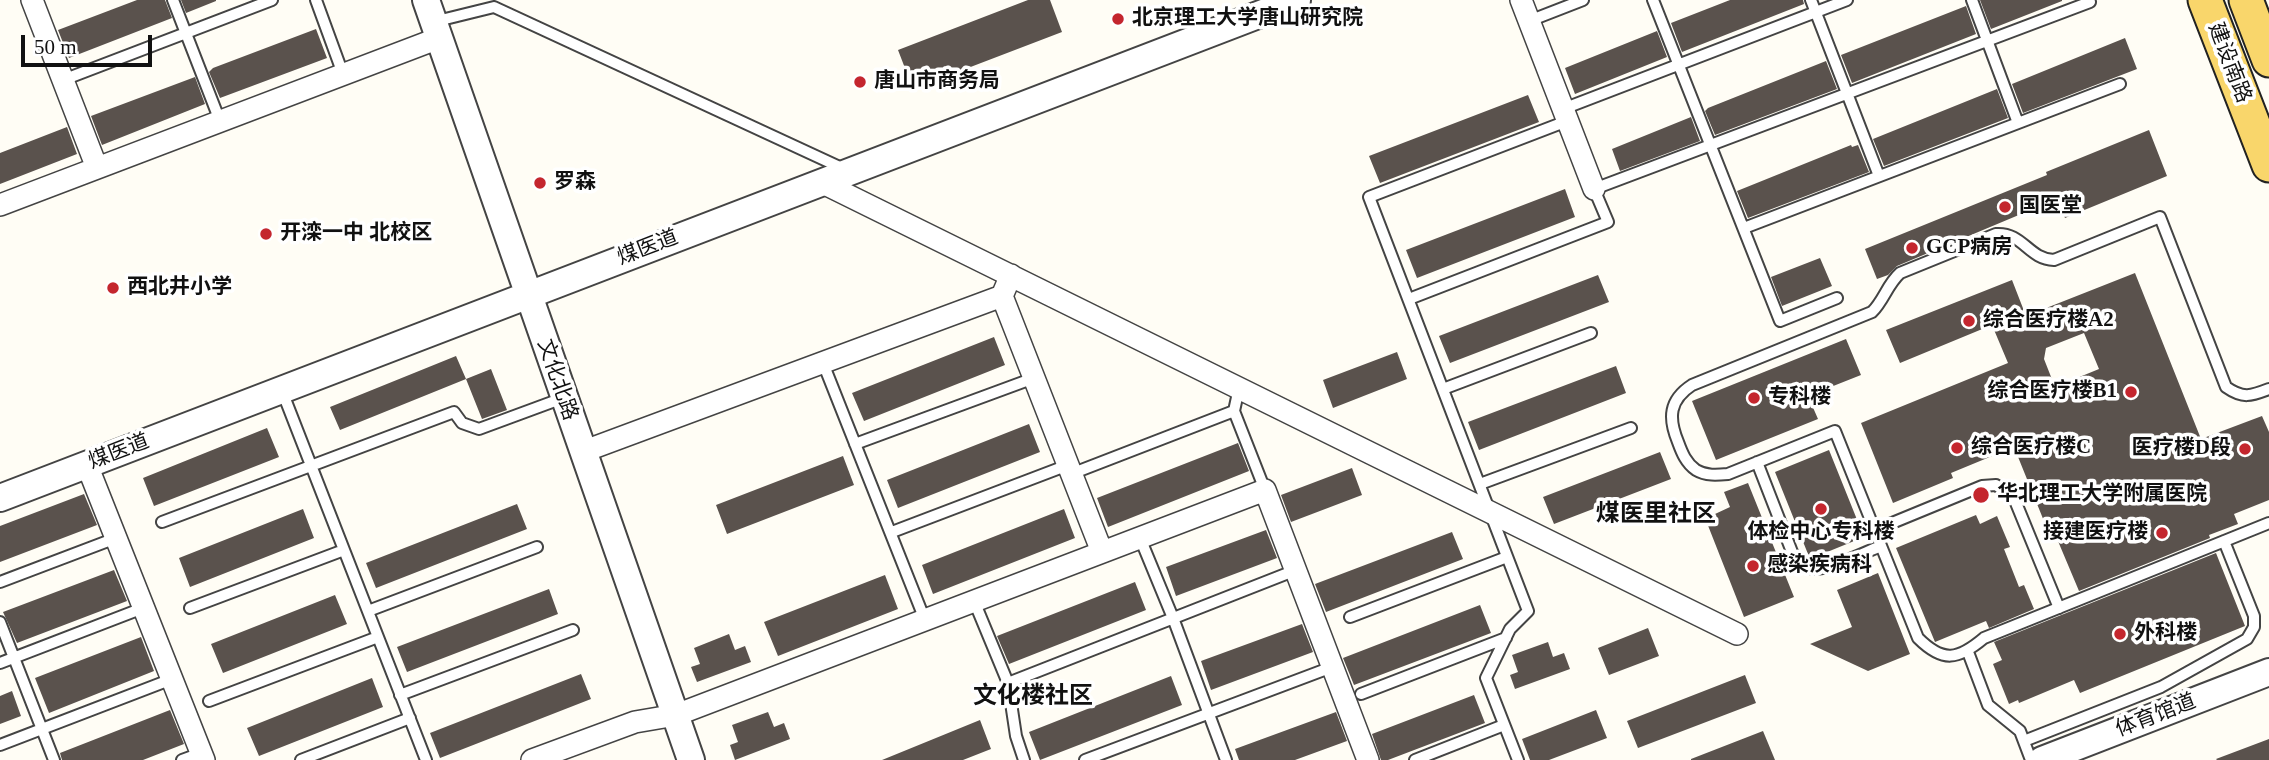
<!DOCTYPE html>
<meta charset="utf-8">
<style>
body{margin:0}
#map{position:relative;width:2269px;height:760px;overflow:hidden;background:#fffdf5;font-family:"Times New Roman",serif}
canvas{display:block}
.scale{position:absolute;left:21px;top:35px;width:131px;height:32px;box-sizing:border-box;border:4px solid #111;border-top:0;padding-left:9px;font-size:21px;line-height:24px;white-space:nowrap;color:#111;-webkit-text-stroke:5px #fff;paint-order:stroke}
</style>
<div id="map">
<canvas width="2269" height="760"></canvas>
<div class="scale">50 m</div>
</div>
<script>
const c = document.querySelector('canvas').getContext('2d');
c.lineJoin = 'round';
function fillPath(path, color) { c.fillStyle = color; c.fill(path, 'evenodd'); }
function strokePath(path, color, width, dash) { c.strokeStyle = color; c.lineWidth = width; c.lineCap = dash ? 'butt' : 'round'; c.setLineDash(dash || []); c.stroke(path); }
function drawText(font, color, halo, rows, align = 'center') {
  c.font = font + ' "Times New Roman","Noto Sans SC",serif'; c.lineWidth = 7; c.setLineDash([]); c.textBaseline = 'middle'; c.strokeStyle = halo; c.fillStyle = color; for (const [text, x, y, turn = 0] of rows) {
    c.save(); c.translate(x, y); c.rotate((+turn || 0) * Math.PI / 180); c.textAlign = isNaN(turn) ? turn : align; if (halo) c.strokeText(text, 0, 0); c.fillText(text, 0, 0); c.restore();
  }
}
fillPath(new Path2D(`
 M137,0H165L172,18L69,58L58,30Z
 M181,0H216V1L186,13Z
 M1028,0H1050L1062,32L913,89L898,50Z
 M1730,0H1803L1804,4L1682,52L1671,23Z
 M1980,0H2062V1L1991,29Z
 M1966,6L1976,34L1852,83L1841,55Z
 M316,29L327,58L220,98L209,72L213,68Z
 M1657,31L1667,57L1575,94L1565,68Z
 M2125,38L2137,69L2023,113L2012,84Z
 M1826,61L1837,89L1715,135L1705,111L1708,108Z
 M195,77L205,104L102,145L91,116Z
 M1997,89L2008,118L1884,166L1873,139Z
 M1528,95L1539,122L1380,183L1369,156Z
 M1691,117L1700,141L1620,171L1612,149Z
 M67,127L77,154L0,184V153Z
 M2149,130L2167,176L2065,218L2057,199L1897,266L1888,275L1877,279L1865,249L2047,175L2046,172Z
 M1851,145L1852,147L1858,145L1869,172L1748,218L1737,191Z
 M1565,189L1575,217L1417,278L1406,250Z
 M1820,258L1832,286L1782,306L1771,277Z
 M2135,273L2201,439L2262,416L2269,432V500L2234,514L2238,524L2209,535L2210,538L2079,591L2055,534L2050,536L2014,447L1951,473L1953,478L1893,503L1861,423L2008,363L1992,325L1900,363L1886,330L2012,280L2026,316ZM2084,333L2099,369L2055,387L2044,359L2046,348Z
 M1598,275L1609,302L1450,363L1439,336Z
 M994,337L1005,365L864,421L852,393Z
 M1846,339L1861,375L1808,396L1818,419L1716,460L1692,401Z
 M1397,352L1407,379L1333,408L1323,380Z
 M456,356L466,379L340,430L330,407Z
 M1616,366L1626,393L1479,450L1468,422Z
 M491,369L507,410L482,419L466,379Z
 M1029,424L1040,452L898,508L887,480Z
 M267,428L279,457L154,506L143,478Z
 M1238,443L1249,471L1108,527L1097,498Z
 M1829,450L1864,537L1810,559L1775,472Z
 M1660,452L1671,479L1554,524L1543,497Z
 M843,456L854,485L727,534L716,505Z
 M1352,468L1362,495L1291,522L1281,495Z
 M1748,483L1794,597L1744,617L1707,523L1717,519L1715,514L1730,507L1724,492Z
 M84,494L97,525L0,562V526Z
 M517,504L527,529L376,588L366,563Z
 M303,509L314,538L190,587L179,558Z
 M1064,509L1075,538L933,594L922,565Z
 M1976,515L1980,524L1997,516L2010,547L2004,549L2019,587L2024,585L2034,609L1989,628L1986,621L1935,642L1896,548Z
 M1266,530L1277,558L1176,596L1166,567Z
 M1452,532L1463,559L1326,612L1315,584Z
 M2216,553L2245,626L2080,693L2074,680L2019,703L2018,700L2009,704L1993,664L2002,660L1994,642Z
 M114,570L127,601L17,643L3,612Z
 M1878,573L1910,654L1868,671L1810,644L1852,627L1837,590Z
 M885,575L898,609L778,656L764,622Z
 M1135,582L1146,610L1009,664L997,636Z
 M549,589L558,614L407,672L397,647Z
 M335,595L347,624L223,673L211,644Z
 M1480,605L1491,633L1354,685L1343,658Z
 M1302,624L1313,652L1211,690L1201,661Z
 M1648,628L1659,656L1609,675L1598,648Z
 M729,634L735,650L745,646L751,662L697,682L691,667L700,664L694,648Z
 M141,637L154,671L49,713L35,678Z
 M1548,642L1553,657L1564,653L1570,669L1515,689L1510,675L1518,672L1512,655Z
 M581,674L591,699L440,758L430,733Z
 M1745,675L1756,703L1638,748L1627,721Z
 M1171,676L1182,705L1040,760L1029,732Z
 M372,678L383,707L259,756L247,728Z
 M12,691L21,716L0,724V696Z
 M1474,695L1485,723L1388,760H1381L1372,734Z
 M170,710L184,744L143,760H62L60,753Z
 M1596,710L1607,738L1549,760H1530L1522,739Z
 M768,712L774,727L784,723L790,739L735,760L730,745L738,742L732,725Z
 M1336,712L1347,741L1295,760H1239L1235,749Z
 M980,720L991,749L963,760H882Z
 M1763,731L1775,760H1691V759Z
 M2269,739V760H2217L2216,759Z`), '#5a524d');
const service = new Path2D(`
 M173,0L220,121
 M316,0L343,74
 M1653,0L1780,321L1837,298
 M1811,0L1879,176
 M1972,0L2018,123
 M1529,21L1583,0
 M433,22L494,7L844,169
 M63,80L272,0
 M1563,109L1847,0
 M1744,228L2120,84
 M1409,299L1608,222L1594,189L2090,2
 M823,363L925,620
 M1239,388L1234,411L1265,490
 M1443,389L1591,333
 M2269,389C2251,396 2243,399 2226,387L2160,217L2054,260C2028,259 2023,232 1996,234L1900,273C1887,285 1884,300 1872,312L1692,385C1669,400 1668,418 1678,442C1682,453 1686,463 1696,470C1706,476 1717,475 1728,474L1835,431L1918,638C1943,663 1958,660 1984,638L2269,523
 M282,391L426,760
 M855,444L1034,378
 M1757,462L1792,552C1797,558 1802,565 1810,568C1825,573 1865,552 1881,546
 M1071,474L1234,411
 M1480,484L1631,428
 M162,522L454,412L462,423L479,429L563,398
 M1875,530L1982,486L1996,485L2014,498L2059,608
 M892,532L1068,465
 M1140,538L1173,618L1226,760
 M0,582L116,538
 M974,601L1008,683L1016,736L1024,760
 M190,608L344,550
 M368,611L537,547
 M1350,617L1507,557
 M0,622L54,760
 M1968,652L1988,705L2020,731L2031,760
 M0,663L143,608
 M1008,683L1296,570
 M1361,694L1506,638
 M400,695L573,630
 M209,701L378,637
 M2024,741L2161,687L2247,639L2254,627V616L2224,541
 M0,745L172,679
 M182,760L201,753
 M301,760L410,718
 M1085,760L1332,667
 M1415,760L1504,725
 M1518,760L1486,678L1510,629L1528,611L1369,197L1567,121`);
const minor = new Path2D(`
 M32,0L97,168
 M1521,0L1594,189
 M821,182L1737,634
 M0,205L439,38
 M1002,296L1102,552
 M582,452L1002,296L1011,275
 M87,465L204,760
 M532,760L635,722L676,715L1265,490L1368,760`);
const tertiary = new Path2D(`
 M426,0L691,760
 M0,498L1297,0
 M2042,760L2269,672`);
const primary = new Path2D(`
 M2205,0L2269,165
 M2246,0L2269,60`);
strokePath(service, '#444', 14);
strokePath(minor, '#444', 24);
strokePath(tertiary, '#444', 30);
strokePath(primary, '#222', 37);
strokePath(service, '#fff', 10);
strokePath(minor, '#fff', 21);
strokePath(tertiary, '#fff', 26);
strokePath(primary, '#f9d66b', 33);
for (const [x, y, r, color] of [
 [1118,19,7,"#c4262e"],
 [860,82,7,"#c4262e"],
 [540,183,7,"#c4262e"],
 [2005,207,7,"#c4262e"],
 [266,234,7,"#c4262e"],
 [1912,248,7,"#c4262e"],
 [113,288,7,"#c4262e"],
 [1969,321,7,"#c4262e"],
 [2131,392,7,"#c4262e"],
 [1754,398,7,"#c4262e"],
 [1957,448,7,"#c4262e"],
 [2245,449,7,"#c4262e"],
 [1981,495,9,"#c4262e"],
 [1821,509,7,"#c4262e"],
 [2162,533,7,"#c4262e"],
 [1753,566,7,"#c4262e"],
 [2120,634,7,"#c4262e"]
]) { const dot = new Path2D(); dot.arc(x, y, r, 0, 2 * Math.PI); c.fillStyle = color; c.fill(dot); strokePath(dot, '#fff', 2.5); }
drawText('bold 21px', '#111', '#fff', [
 ["北京理工大学唐山研究院",1132,19],
 ["唐山市商务局",874,82],
 ["罗森",554,183],
 ["国医堂",2019,207],
 ["开滦一中 北校区",280,234],
 ["GCP病房",1926,248],
 ["西北井小学",127,288],
 ["综合医疗楼A2",1983,321],
 ["综合医疗楼B1",2117,392,"right"],
 ["专科楼",1768,398],
 ["综合医疗楼C",1971,448],
 ["医疗楼D段",2231,449,"right"],
 ["华北理工大学附属医院",1997,495],
 ["体检中心专科楼",1821,533,"center"],
 ["接建医疗楼",2148,533,"right"],
 ["感染疾病科",1767,566],
 ["外科楼",2134,634]
], 'left');
drawText('21px', '#111', '#fff', [
 ["建设南路",2229,63,69],
 ["煤医道",648,248,-21],
 ["文化北路",557,380,71],
 ["煤医道",119,452,-21],
 ["体育馆道",2156,716,-21]
]);
drawText('bold 24px', '#111', '#fff', [
 ["煤医里社区",1656,515],
 ["文化楼社区",1033,697]
]);
</script>
